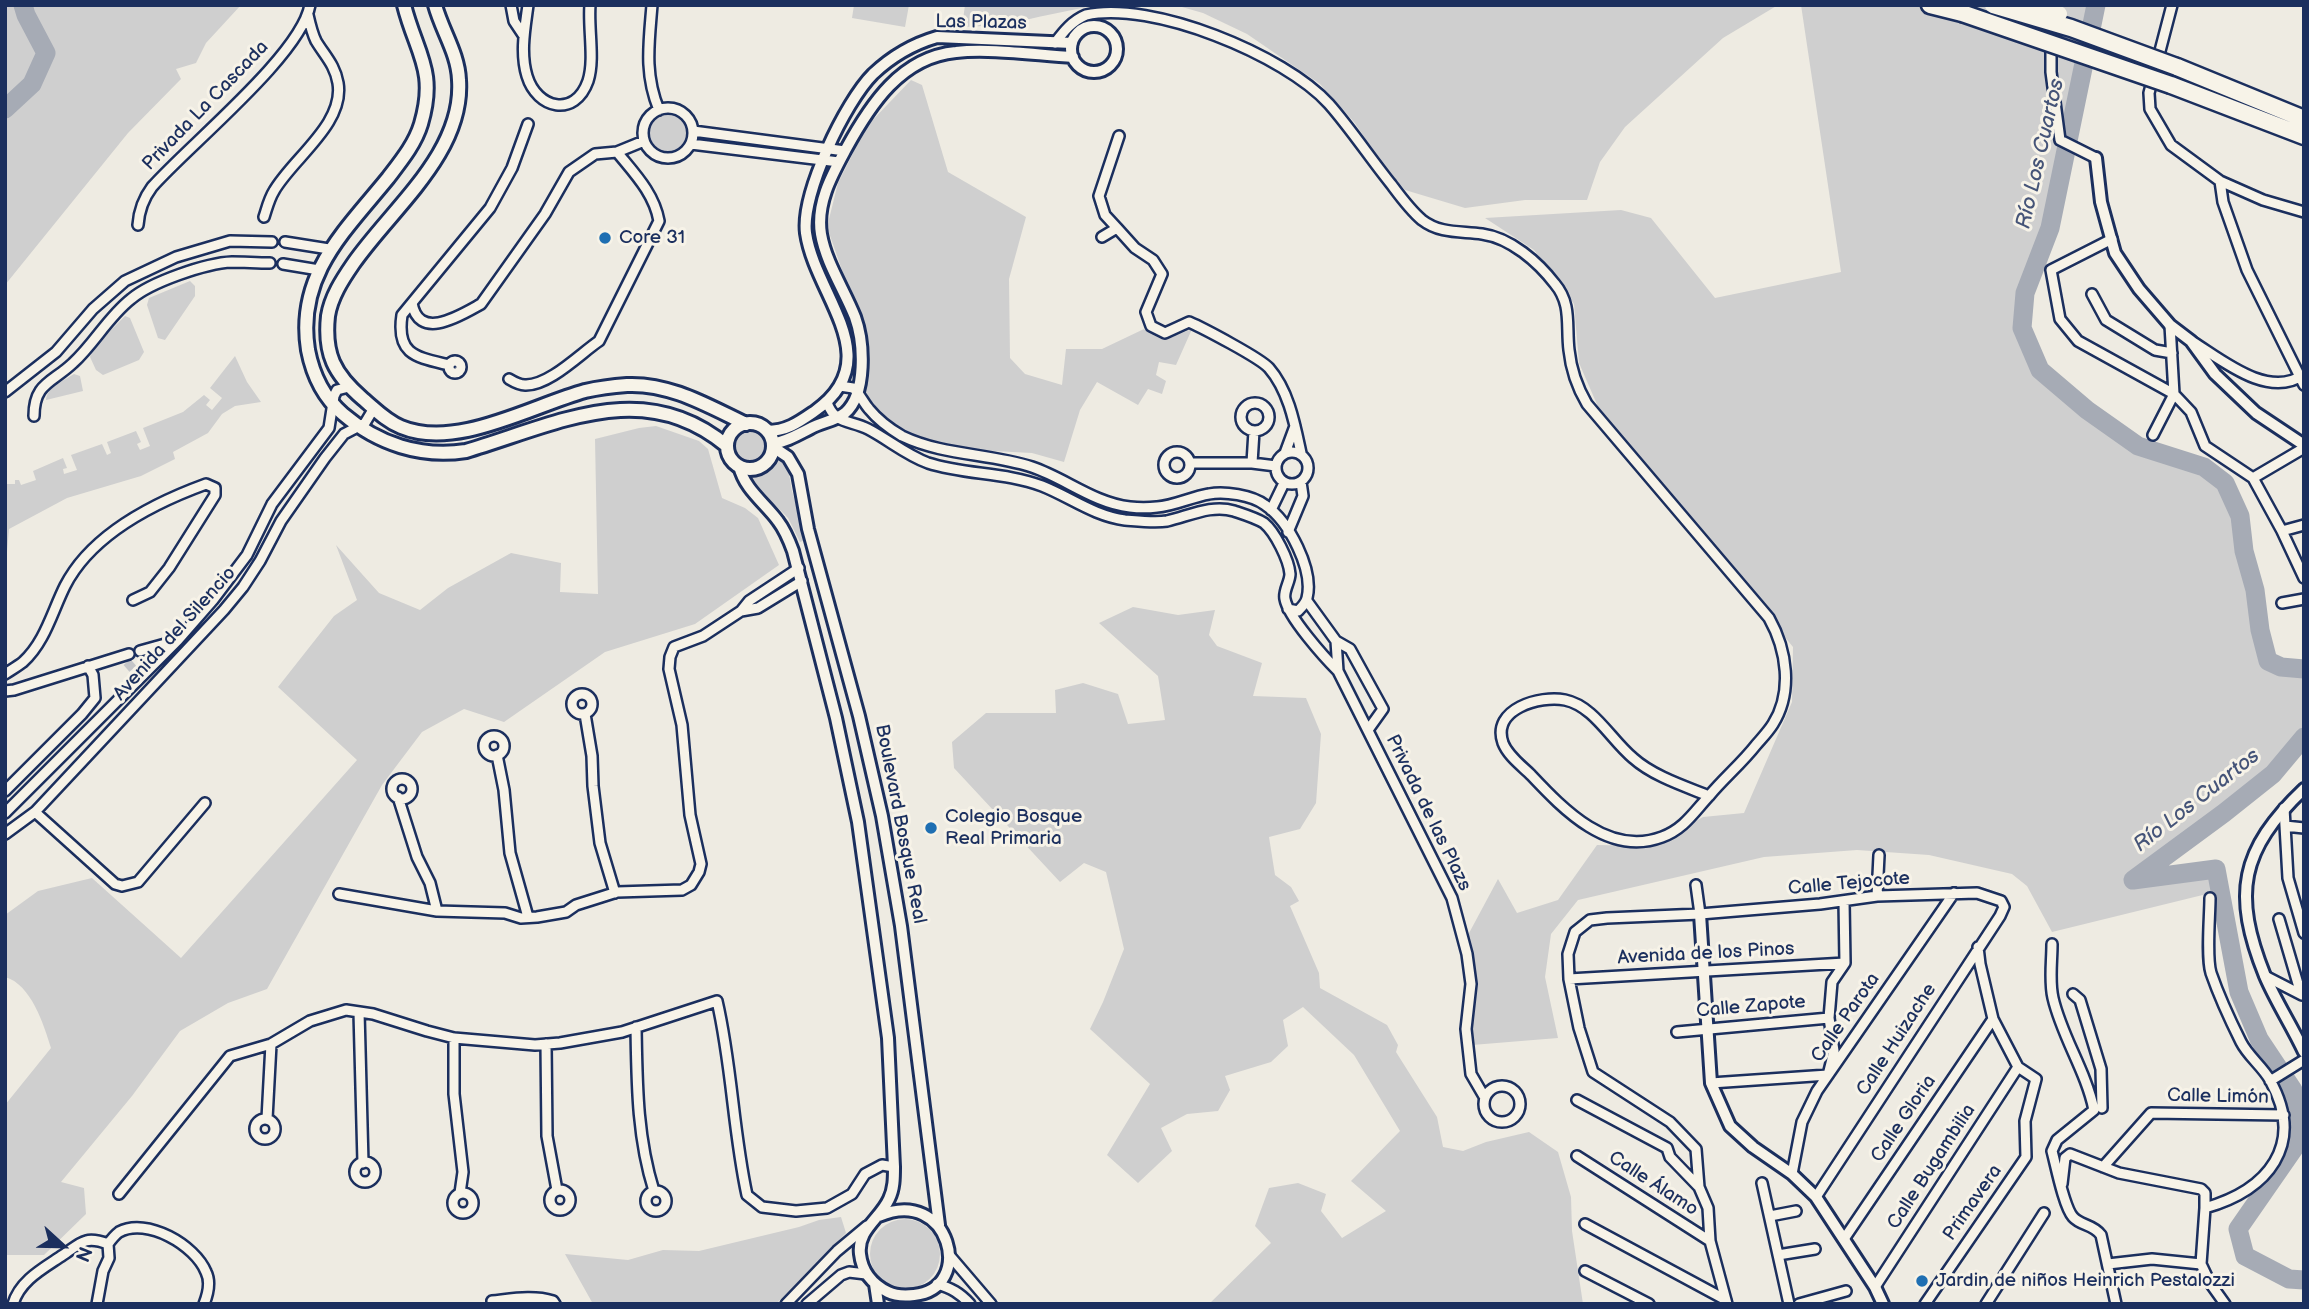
<!DOCTYPE html>
<meta charset="utf-8">
<style>
body{margin:0}
#map{position:relative;width:2309px;height:1309px;overflow:hidden;background:#eeebe2;font-family:"Balsamiq Sans",sans-serif}
canvas{display:block}
.frame{position:absolute;inset:0;border:7px solid #1b2f5e;pointer-events:none}
.north{position:absolute;left:28px;top:1211px;width:70px;height:70px;-webkit-text-stroke:5px #f7f3e8;paint-order:stroke;rotate:112deg;font-size:19px;font-weight:700;line-height:28px;text-align:center;color:#1b2f5e}
.north::after{content:'';display:block;margin:auto;width:24px;height:32px;background:#1b2f5e;clip-path:polygon(50% 0,100% 100%,50% 72%,0 100%)}
</style>
<div id="map">
<canvas width="2309" height="1309"></canvas>
<div class="frame"></div>
<div class="north">N</div>
</div>
<script>
const c = document.querySelector('canvas').getContext('2d');
c.lineJoin = 'round';
function fillPath(path, color) { c.fillStyle = color; c.fill(path, 'evenodd'); }
function strokePath(path, color, width, dash) { c.strokeStyle = color; c.lineWidth = width; c.lineCap = dash ? 'butt' : 'round'; c.setLineDash(dash || []); c.stroke(path); }
function drawText(font, color, halo, rows, align = 'center') {
  c.font = font + ' "Balsamiq Sans",sans-serif'; c.lineWidth = 6; c.setLineDash([]); c.textBaseline = 'middle'; c.strokeStyle = halo; c.fillStyle = color; for (const [text, x, y, turn = 0] of rows) {
    c.save(); c.translate(x, y); c.rotate((+turn || 0) * Math.PI / 180); c.textAlign = isNaN(turn) ? turn : align; if (halo) c.strokeText(text, 0, 0); c.fillText(text, 0, 0); c.restore();
  }
}
fillPath(new Path2D(`
 M5,5H241L206,43L196,63L176,69L181,79L128,133L5,285Z
 M854,5H909L905,27L852,18Z
 M965,5H1099C1053,12 1009,27 962,27Z
 M1175,5H1778L1723,38L1625,127L1600,162L1587,200H1525L1465,208L1405,190L1382,163L1354,122L1320,84L1247,34L1203,13Z
 M1801,5H2096L2050,228L2025,293L2022,328L2040,370L2087,410L2138,446L2204,467L2226,485L2240,516L2244,551L2255,590L2260,630L2268,661L2281,667L2304,669V737L2273,774L2224,813L2134,879L2216,869L2219,891L2052,932L2027,886L2012,874L1929,855L1857,850L1764,857L1578,900L1551,934L1545,977L1558,1038L1472,1045L1471,1022L1475,986L1468,935L1498,879L1517,913L1558,900L1597,845L1651,846L1703,817L1744,813L1792,702L1793,647L1599,409L1579,363L1574,304L1534,250L1485,218L1621,210L1651,218L1715,298L1841,272Z
 M911,80L922,85L948,172L1026,217L1009,279L1010,358L1025,374L1062,385L1066,349H1102L1144,329L1164,340L1192,329L1176,365L1159,362L1156,375L1166,381L1162,394L1148,389L1138,405L1097,382L1080,410L1064,462L1032,453L974,450L932,443L890,423L862,391L868,345L827,227L838,183L866,127Z
 M647 133a21 21 0 1 1 42 0a21 21 0 1 1-42 0Z
 M190,281L195,286V296L165,340L158,338L147,305L149,298Z
 M125,316L130,318L144,352L139,360L103,375L96,370L90,357L93,348Z
 M235,356L247,382L261,402L235,406L222,414L208,433L173,452L175,459L141,476L67,498L9,529L5,575V484H15V480H19L21,485L36,480L33,471L63,458L67,468L63,469L64,474L77,470L71,455L102,444L107,455L111,453L107,442L136,431L141,442L137,444L140,450L150,446L143,428L183,412L204,395L210,400L206,405L212,410L222,398L210,388Z
 M74,374L80,376L83,391L46,400C47,387 63,381 74,374Z
 M656,426L699,441L708,449L722,498L745,508L758,518L779,565L695,624L605,652L504,722L464,709L422,732L382,785L267,989L228,1003L180,1031L132,1096L61,1182L84,1188L86,1214L44,1255H5V1105L51,1048C44,1025 31,984 5,977V915L38,891L92,878L181,958L357,760L278,687L334,616L357,600L336,545L379,593L420,610L448,588L511,553L561,563L560,592L598,594L595,439L639,428Z
 M735 447a17 17 0 1 1 34 0a17 17 0 1 1-34 0Z
 M782,458L788,468L792,491L806,540L800,542L788,518L752,482L746,472C762,472 770,467 782,458Z
 M1133,607L1178,615L1215,610L1209,635L1217,646L1262,663L1253,696L1306,698L1321,734L1316,803L1300,829L1269,837L1275,875L1291,887L1299,901L1290,906L1319,973L1320,988L1387,1025L1398,1045L1396,1052L1437,1117L1443,1147L1463,1151L1486,1142L1529,1132L1558,1152L1571,1197L1572,1231L1583,1304H1209L1271,1243L1255,1226L1269,1188L1298,1183L1326,1194L1321,1211L1342,1238L1386,1211L1351,1181L1400,1131L1354,1055L1303,1007L1283,1020L1288,1046L1271,1062L1225,1076L1230,1090L1218,1111L1187,1114L1161,1128L1172,1151L1138,1183L1107,1155L1150,1084L1090,1029L1103,1002L1124,949L1106,872L1084,863L1060,882L954,768L952,742L986,713H1056L1055,690L1083,683L1118,694L1128,724L1165,720L1158,676L1099,623Z
 M841,1217L846,1233L776,1304H593L565,1254L628,1260L663,1250L699,1251L799,1227L819,1220Z
 M870 1254a35 35 0 1 1 70 0a35 35 0 1 1-70 0Z`), '#cfcfcf');
strokePath(new Path2D(`
 M2096,5L2050,228L2025,293L2022,328L2040,370L2087,410L2138,446L2204,467L2225,483L2240,516L2244,551L2255,590L2260,630L2268,661L2281,667L2304,669
 M5,109L32,84L46,53L26,15L23,5
 M2304,737L2273,774L2224,813L2133,880L2216,869L2239,992L2259,1039L2293,1090L2297,1144L2238,1229L2245,1256L2289,1279L2304,1280`), '#a6abb5', 19);
strokePath(new Path2D(`
 M127,662L133,669`), '#c4c5c8', 9, [9, 4.5]);
const minor = new Path2D(`
 M511,5L514,21L524,36
 M528,5C525,28 520,53 527,76C537,109 575,118 588,81C595,60 588,28 590,5
 M652,5C649,43 644,74 659,110
 M2172,5L2149,93L2150,109L2171,145L2220,181L2263,200L2304,212
 M2051,21V72L2060,140L2096,158
 M1055,43C1064,31 1072,21 1086,15C1151,0 1285,55 1329,104C1351,129 1370,158 1391,184C1400,196 1410,210 1422,220C1440,234 1461,231 1482,234C1511,238 1538,262 1555,284C1572,304 1566,326 1569,350C1571,370 1577,387 1587,404L1769,618C1787,650 1793,692 1773,724C1768,732 1762,738 1756,745C1742,763 1724,778 1709,796C1694,812 1684,829 1662,837C1609,857 1564,810 1531,775C1522,766 1508,756 1503,743C1491,709 1540,695 1565,700C1594,706 1611,740 1633,758C1653,776 1684,786 1709,796
 M643 133a25 25 0 1 1 50 0a25 25 0 1 1-50 0Z
 M693,131L845,151
 M691,144L839,162
 M2220,181L2223,202L2247,270L2304,385
 M264,217C267,208 269,199 274,191C292,159 345,124 338,83C335,65 325,56 316,41C312,33 310,24 308,15
 M138,225C139,210 143,199 152,187C189,145 301,55 310,5
 M1117,228L1105,215L1099,196L1119,136
 M1102,237L1117,228L1135,248L1153,260L1162,274L1146,312L1151,326L1165,333L1189,322C1203,328 1260,358 1269,368C1289,391 1295,425 1301,453
 M2112,239L2051,270L2060,319L2078,341L2174,394L2191,412L2205,446L2253,478L2282,531L2304,578
 M285,242L329,249
 M283,264L319,270
 M2092,294L2106,320L2155,350L2172,353
 M412,303C419,342 461,315 481,304L545,214L569,172L595,154L617,152L644,141
 M2193,342C2222,360 2268,399 2303,375
 M449 367a6 6 0 1 1 12 0a6 6 0 1 1-12 0Z
 M449,365C416,357 396,355 402,315L490,208L512,168L528,124
 M509,379C514,382 520,385 525,385C549,386 581,353 599,341L659,221C654,193 634,173 617,152
 M840,386L853,388C860,394 863,402 869,409C878,420 890,429 902,436C944,456 989,453 1032,467C1065,478 1094,503 1130,507C1138,508 1149,508 1157,507C1174,506 1191,497 1209,494C1224,491 1252,495 1265,505C1289,521 1314,570 1307,598C1306,603 1302,607 1298,611L1288,609
 M5,392L56,352L93,309L125,281L176,257L230,241L272,242
 M827,402C834,424 850,420 868,429C889,440 906,455 928,463C965,475 1005,472 1042,486C1070,497 1094,516 1125,520C1138,521 1155,523 1167,521C1189,516 1212,504 1234,511C1243,514 1256,518 1264,523C1275,532 1289,560 1290,574C1290,582 1283,591 1285,599C1288,617 1325,658 1338,671L1452,898L1467,954L1471,984L1466,1029L1471,1074L1485,1098
 M1241 417a14 14 0 1 1 28 0a14 14 0 1 1-28 0Z
 M34,416C34,383 52,383 73,363C94,344 108,317 131,299C151,282 206,263 232,262C244,262 257,263 270,263
 M2153,435L2174,394L2170,325
 M1276 468a16 16 0 1 1 32 0a16 16 0 1 1-32 0Z
 M1164 465a13 13 0 1 1 26 0a13 13 0 1 1-26 0Z
 M1285,453L1295,426
 M1190,463H1252L1276,466
 M1252,463L1254,431
 M2253,478L2304,448
 M1271,510L1284,483
 M2282,531L2304,525
 M1288,532L1303,496L1301,482
 M1307,601L1336,641L1338,671
 M2282,603L2304,599
 M741,611L758,608L802,581
 M1336,641L1350,649L1383,709L1368,730
 M140,651L176,641
 M5,674C11,670 18,666 23,662C45,642 52,612 65,586C91,535 154,503 206,484L215,488V495L169,568L150,592L133,600
 M5,691L14,690L129,654
 M572 704a10 10 0 1 1 20 0a10 10 0 1 1-20 0Z
 M585,714L592,756L593,786L600,843L615,893
 M484 746a10 10 0 1 1 20 0a10 10 0 1 1-20 0Z
 M497,755L504,790L510,853L528,917
 M392 789a10 10 0 1 1 20 0a10 10 0 1 1-20 0Z
 M5,791L82,714L95,698L93,675L88,666
 M398,797L417,857L430,883L437,911
 M2284,808L2288,878L2304,933
 M35,812L115,884L122,886L138,882L205,803
 M5,813L178,640L213,600L247,555L272,504L329,428L334,396L337,390L349,387
 M2285,826L2304,828
 M5,834L35,812L224,610L243,587L260,561L281,521L325,458L344,434L365,423L374,408
 M1696,885L1700,914
 M339,894L437,911L505,913L521,918L537,917L566,912L576,905L617,892L682,890L691,885L699,872L701,864L690,815L682,725L669,669L670,657L674,647L703,636L741,611L749,601L799,568
 M1877,896L1879,855
 M2210,898C2210,916 2206,957 2211,973C2219,996 2230,1020 2241,1042C2248,1056 2262,1066 2270,1080C2306,1145 2268,1190 2205,1208L2201,1264L2210,1283L2225,1304
 M2279,919L2301,994
 M2052,944C2052,962 2049,981 2053,998C2062,1037 2086,1071 2094,1110L2057,1140L2052,1151C2056,1166 2064,1207 2073,1217C2081,1226 2093,1224 2101,1235L2116,1304
 M2265,976L2302,995
 M1569,979L1845,963
 M2073,994L2080,1000L2101,1069L2102,1108
 M359,1012L363,1163
 M636,1027C637,1084 637,1137 654,1191
 M1677,1032L1829,1018
 M454,1038V1094L463,1172L460,1193
 M546,1044L547,1136L557,1190
 M2270,1081L2304,1060
 M1711,1083L1828,1075L1834,1051L1829,1018L1832,982L1845,963L1844,901
 M1484 1104a18 18 0 1 1 36 0a18 18 0 1 1-36 0Z
 M1577,1100L1667,1148L1670,1157L1698,1186
 M267,1119L271,1044
 M255 1129a10 10 0 1 1 20 0a10 10 0 1 1-20 0Z
 M1577,1156L1710,1241
 M355 1172a10 10 0 1 1 20 0a10 10 0 1 1-20 0Z
 M2103,1167L2151,1113L2284,1115
 M1792,1174L1802,1122L1817,1091L1954,893
 M1762,1183L1789,1304
 M2062,1184L2065,1158L2070,1154L2119,1173L2201,1189L2205,1193V1208
 M550 1200a10 10 0 1 1 20 0a10 10 0 1 1-20 0Z
 M646 1201a10 10 0 1 1 20 0a10 10 0 1 1-20 0Z
 M453 1203a10 10 0 1 1 20 0a10 10 0 1 1-20 0Z
 M119,1194L230,1056L271,1044L310,1021L346,1010L373,1014L427,1031L454,1038L535,1045L560,1043L622,1032L717,1001C732,1065 733,1131 747,1195L762,1207L796,1211L827,1208L852,1194L865,1174L882,1165L894,1167
 M1770,1216L1796,1211
 M1585,1224L1726,1300
 M1844,1239L1993,1019
 M1778,1255L1815,1249
 M950,1256L991,1304
 M2108,1264L2152,1259L2201,1264
 M1585,1271L1649,1304
 M937,1284C951,1288 960,1293 970,1304
 M1875,1287L2018,1067
 M492,1301C512,1299 533,1295 553,1301L555,1304
 M13,1304C20,1280 44,1268 63,1255C70,1251 78,1243 86,1241C93,1239 100,1241 108,1244
 M97,1304L103,1271L109,1258L108,1244C111,1240 115,1235 119,1232C147,1217 195,1245 206,1272C211,1282 208,1294 204,1304
 M786,1304L837,1251L867,1226
 M807,1304L841,1275L849,1272L866,1274
 M1727,1304L1710,1241L1708,1208L1699,1187L1696,1149L1670,1122L1593,1072L1579,1028L1569,979L1568,954L1575,932L1590,920L1607,918L1700,914L1820,904L1877,896L1977,893L2001,901L2004,907L2000,916L1816,1197
 M1799,1304L1846,1291
 M1925,1304L2026,1157L2025,1121L2036,1079L2018,1067L1993,1019L1980,964L1978,947
 M1986,1304L2044,1213`);
const tertiary = new Path2D(`
 M1071 49a23 23 0 1 1 46 0a23 23 0 1 1-46 0Z
 M2096,158L2101,202L2115,253L2139,289L2170,325L2191,341L2215,374L2256,413L2304,445
 M767,431C787,431 799,422 815,411C889,359 815,296 806,233C801,194 845,102 873,74C892,56 913,44 937,37L1072,43
 M772,444C788,441 797,435 811,428C822,422 835,421 845,413C867,394 864,342 855,317C844,289 826,263 821,234C816,203 832,175 846,149C870,105 901,57 956,52C990,48 1037,55 1073,57
 M773,447L788,457L798,474L808,529L859,716L882,816L901,926L939,1225
 M739,466C745,490 764,502 778,521C785,530 789,540 793,551L836,718L858,822L888,1038L894,1167C894,1178 894,1189 889,1199C880,1219 857,1230 860,1254C862,1272 872,1284 888,1292C896,1296 905,1296 914,1295C976,1289 950,1185 879,1216
 M2304,789C2240,850 2232,894 2265,976C2276,1002 2292,1026 2304,1052
 M1700,914L1711,1083L1730,1126L1753,1147L1792,1174L1816,1197L1875,1287L1883,1304
 M875,1284L878,1304`);
const secondary = new Path2D(`
 M404,5C416,53 437,70 421,124C415,144 401,161 388,178C345,231 296,275 308,350C313,376 323,397 343,414C378,444 421,458 466,451C557,424 644,376 727,446
 M435,5C442,31 458,53 459,80C464,153 391,209 353,264C342,280 331,297 328,316C324,354 334,374 363,399C375,409 386,421 401,427C456,450 531,406 585,391C598,388 613,386 627,385C670,383 708,406 746,424
 M727 446a23 23 0 1 1 46 0a23 23 0 1 1-46 0Z`);
const motorway = new Path2D(`
 M1930,5L1962,13
 M2177,67L2304,119
 M2171,85L2304,136`);
strokePath(minor, '#1b2f5e', 14);
strokePath(tertiary, '#1b2f5e', 16);
strokePath(secondary, '#1b2f5e', 18);
strokePath(motorway, '#1b2f5e', 21);
strokePath(minor, '#f7f3e8', 9);
strokePath(tertiary, '#f7f3e8', 10);
strokePath(secondary, '#f7f3e8', 12);
strokePath(motorway, '#f7f3e8', 16);
const motorwayBridge = new Path2D(`
 M1993,5L2071,28L2177,67
 M2033,5L2059,14
 M1962,13L2171,85`);
strokePath(motorwayBridge, '#1b2f5e', 21, []);
strokePath(motorwayBridge, '#f7f3e8', 16);
for (const [x, y, r, color] of [
 [605,238,7,"#1f6fb2"],
 [931,828,7,"#1f6fb2"],
 [1922,1281,7,"#1f6fb2"]
]) { const dot = new Path2D(); dot.arc(x, y, r, 0, 2 * Math.PI); c.fillStyle = color; c.fill(dot); strokePath(dot, '#f7f3e8', 2.5); }
drawText('19px', '#1b2f5e', '#f7f3e8', [
 ["Las Plazas",981,23,1],
 ["Privada La Cascada",206,106,-46],
 ["Avenida del Silencio",175,634,-48],
 ["Privada de las Plazs",1428,813,64],
 ["Boulevard Bosque Real",900,824,79],
 ["Calle Tejocote",1849,884,-5],
 ["Avenida de los Pinos",1706,954,-3],
 ["Calle Zapote",1751,1007,-5],
 ["Calle Parota",1846,1018,-55],
 ["Calle Huizache",1897,1040,-57],
 ["Calle Limón",2218,1097,1],
 ["Calle Gloria",1904,1119,-56],
 ["Calle Bugambilia",1932,1167,-57],
 ["Calle Álamo",1653,1184,33],
 ["Primavera",1973,1203,-55]
]);
drawText('19px', '#1b2f5e', '#f7f3e8', [
 ["Core 31",619,238],
 ["Colegio Bosque",945,817],
 ["Real Primaria",945,839],
 ["Jardin de niños Heinrich Pestalozzi",1936,1281]
], 'left');
drawText('italic 21px', '#455478', '#f7f3e8', [
 ["Río Los Cuartos",2041,154,-77],
 ["Río Los Cuartos",2197,801,-38]
]);
</script>
